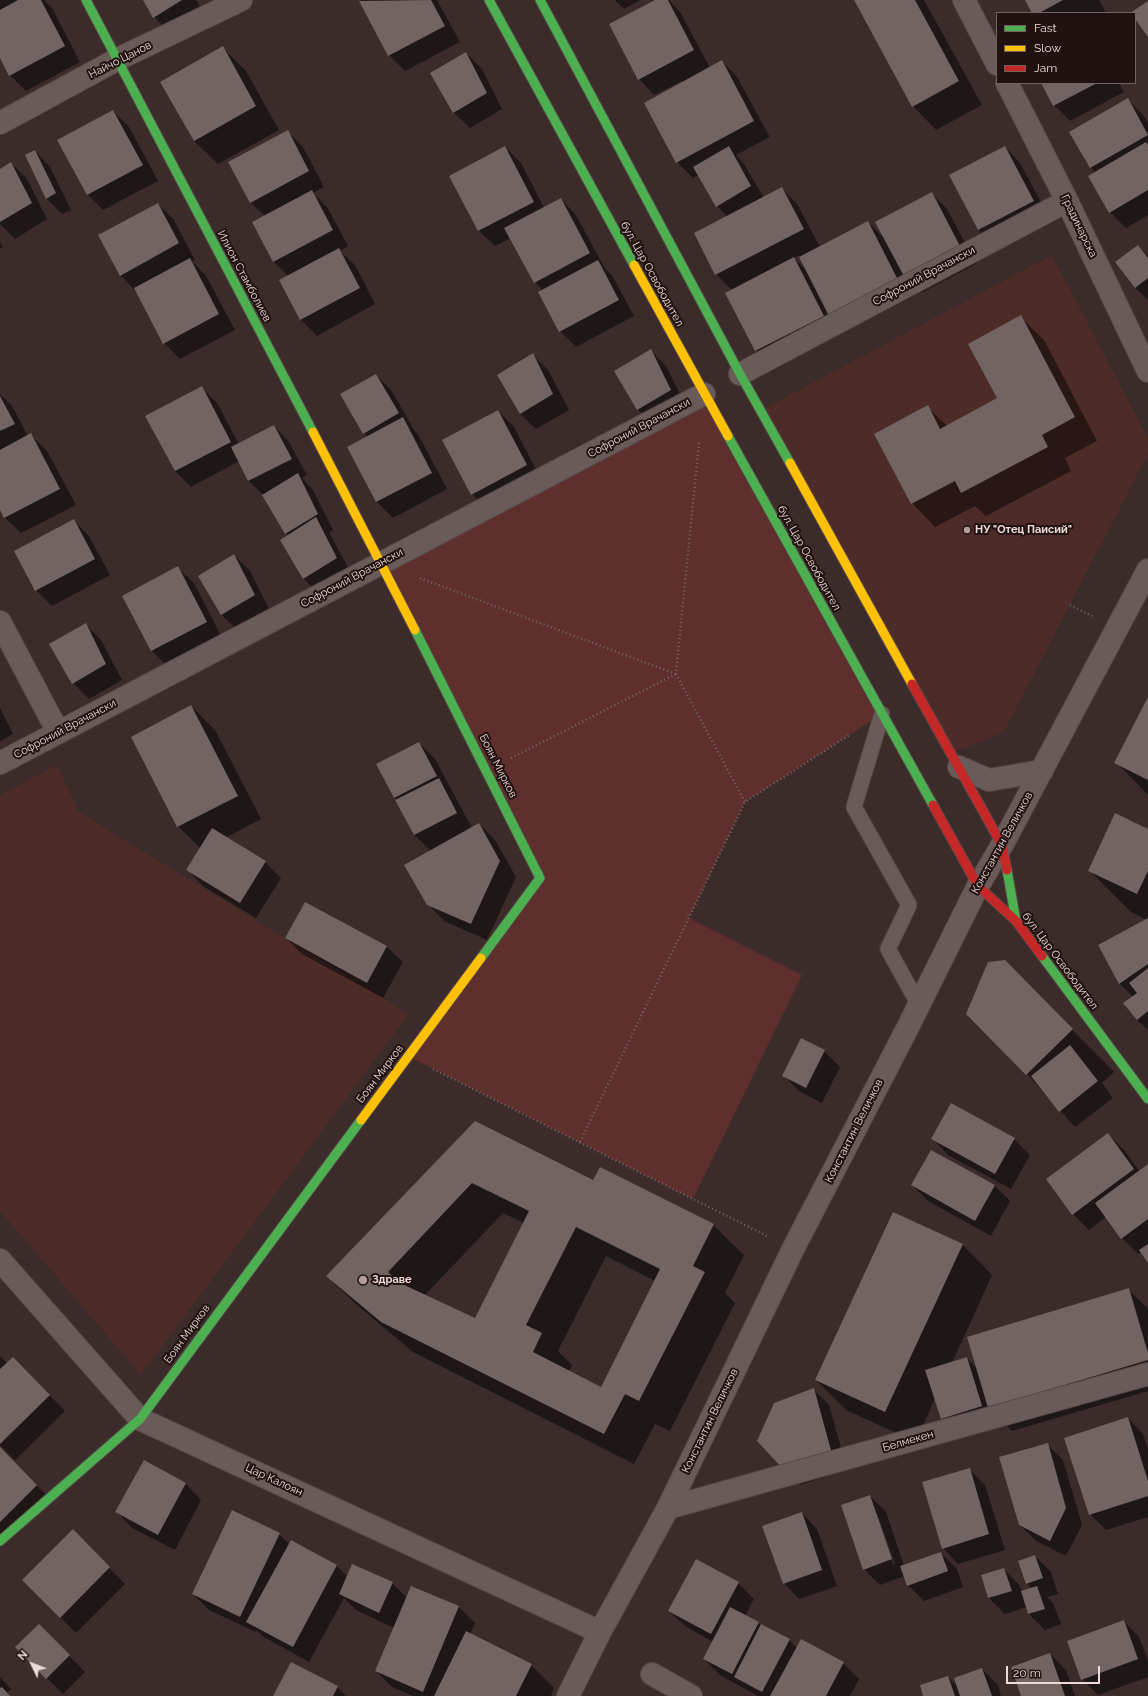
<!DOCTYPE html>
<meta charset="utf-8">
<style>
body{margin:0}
#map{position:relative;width:1148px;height:1696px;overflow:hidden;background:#3b2b2a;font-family:Raleway,sans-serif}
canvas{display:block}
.legend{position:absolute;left:996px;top:12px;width:140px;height:72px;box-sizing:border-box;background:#201211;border:1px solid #736261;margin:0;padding:5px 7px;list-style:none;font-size:12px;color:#efdad9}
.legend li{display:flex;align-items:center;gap:8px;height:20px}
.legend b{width:20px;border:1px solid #736261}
.north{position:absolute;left:12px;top:1644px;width:40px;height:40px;-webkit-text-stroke:3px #201211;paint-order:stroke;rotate:313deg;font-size:11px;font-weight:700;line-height:16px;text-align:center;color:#efdad9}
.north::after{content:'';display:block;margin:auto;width:14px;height:18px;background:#efdad9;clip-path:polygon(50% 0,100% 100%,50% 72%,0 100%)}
.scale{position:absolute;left:1006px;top:1666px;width:94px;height:18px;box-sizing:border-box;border:2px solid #efdad9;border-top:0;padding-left:5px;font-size:12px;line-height:14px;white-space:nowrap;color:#efdad9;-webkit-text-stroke:3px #201211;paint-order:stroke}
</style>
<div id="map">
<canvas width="1148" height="1696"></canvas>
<ul class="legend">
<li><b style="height:5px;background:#4caf50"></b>Fast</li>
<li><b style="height:5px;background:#ffc107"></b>Slow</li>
<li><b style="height:5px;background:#c62828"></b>Jam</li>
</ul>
<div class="north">N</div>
<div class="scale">20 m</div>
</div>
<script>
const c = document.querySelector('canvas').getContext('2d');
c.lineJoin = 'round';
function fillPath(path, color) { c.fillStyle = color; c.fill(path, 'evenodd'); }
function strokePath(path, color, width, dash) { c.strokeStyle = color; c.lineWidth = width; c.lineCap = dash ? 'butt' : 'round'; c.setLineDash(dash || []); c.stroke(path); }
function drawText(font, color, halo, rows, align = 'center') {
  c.font = font + ' Raleway,sans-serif'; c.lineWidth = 4; c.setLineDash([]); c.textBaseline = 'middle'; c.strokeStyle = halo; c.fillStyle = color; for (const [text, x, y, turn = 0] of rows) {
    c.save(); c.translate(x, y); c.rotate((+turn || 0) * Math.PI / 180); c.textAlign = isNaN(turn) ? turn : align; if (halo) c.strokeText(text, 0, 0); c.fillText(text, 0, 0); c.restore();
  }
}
fillPath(new Path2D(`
 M1052,255L1148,438V454L1004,732L951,754L760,411Z
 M57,765L79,812L409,1014L141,1375L0,1211V795Z`), '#4d2b29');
fillPath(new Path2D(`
 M704,394L882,714L745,802L689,918L802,975L693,1199L408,1056L540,878L381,563Z`), '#5e2f2d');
fillPath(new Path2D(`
 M0,0H44L52,8L80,62L26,91L10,75L0,56Z
 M144,0H196L203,13L170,33L154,17Z
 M362,0H437L460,42L405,71L389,55L360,1Z
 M615,0H640L624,9Z
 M657,0H669L680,12L710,68L722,61L737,77L770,137L736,155L744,164L764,198L781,188L797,204L820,247L868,222L884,238L931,193L947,209L976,264L921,293L903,275L913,296L846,331L832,318L772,366L756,350L732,290L716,274L727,216L717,206L699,175L693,178L677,162L683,82L682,81L654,95L639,79ZM799,255L807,271L794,258Z
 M855,0H924L982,105L936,130L913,106Z
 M1026,0H1099L1106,13H1033Z
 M222,47L246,71L279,130L218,164L194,141Z
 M466,53L482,69L502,109L470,128L454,113L431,74Z
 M1042,83H1119L1124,92L1070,121L1054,105Z
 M1127,99L1143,115L1148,123V215L1126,228L1110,212L1096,173L1091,168L1071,132Z
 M113,111L129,127L158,181L103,210L87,194Z
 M288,132L303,147L324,187L313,193L327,207L348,246L340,251L355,265L375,304L317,336L301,320L280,280L288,276L274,262L253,222L265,216L250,202Z
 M505,147L521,163L544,208L561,199L576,215L604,267L613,277L634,316L576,347L560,331L542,290L535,282L511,238L495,246L479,231L450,176Z
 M1005,147L1020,163L1049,217L994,246L978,230L950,176Z
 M35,151L50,167L71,210L62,214L46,198Z
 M11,163L27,179L47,219L15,239L0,224V170Z
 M158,204L174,220L195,260L192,261L206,276L235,330L180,359L164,343L136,291L120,275Z
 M0,242L3,247L0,249Z
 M1138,246L1148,256V300L1135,288L1116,262Z
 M1020,317L1044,340L1097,441L1065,458L1071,471L986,516L975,506L935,527L912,503L927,407L947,426L998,399Z
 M650,350L666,366L686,406L654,425L638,410L616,371Z
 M532,354L548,370L569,410L536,429L520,414Z
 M376,375L392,391L414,430L418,434L447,489L393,518L377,502L348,447L368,437L364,433Z
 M201,387L217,403L239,444L274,426L289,442L307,475L302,478L313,490L333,530L329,532L352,575L319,594L303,578L288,536L263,495L249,481L239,461L191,487L175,471Z
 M0,394L12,406L28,436L31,435L47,451L76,505L21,533L5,518L0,508Z
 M498,411L514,427L542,481L488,510L472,494Z
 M73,520L89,536L110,575L52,606L36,590Z
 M234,555L250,571L270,611L238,631L222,615L200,576Z
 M178,568L194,583L222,638L168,667L152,651L123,596Z
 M85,624L101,640L122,680L89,699L73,683Z
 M1148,700V795L1116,762Z
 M191,706L215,730L261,819L225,838L265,862L281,878L256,918L203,886L188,870L201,849L178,826Z
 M0,708L13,734L0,741Z
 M419,743L435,759L472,828L479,824L495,840L516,877L487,940L444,921L428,904L431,851L414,835L378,764Z
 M1148,830V1030L1137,1020L1133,997L1120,984L1100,945L1147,920L1131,912L1089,870Z
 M305,903L387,947L403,962L383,998L302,954L286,938Z
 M1046,1003L1114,1072L1102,1083L1113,1098L1075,1127L1027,1074Z
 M824,1051L840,1067L822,1103L799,1091L783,1075Z
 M475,1122L594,1182L713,1225L744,1255L725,1293L735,1303L670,1431L655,1424L634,1464L413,1352L358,1306L327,1276ZM503,1213L524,1223L475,1319L424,1296ZM606,1256L655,1281L601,1388L569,1372L572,1365L558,1351Z
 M1108,1134L1124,1150L1140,1172L1148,1166V1261L1141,1252L1138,1254L1122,1238L1106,1217L1089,1230L1073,1214Z
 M933,1139H1014L1030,1155L1011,1189L948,1155Z
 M912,1185H994L1010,1201L991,1236L928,1201Z
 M962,1244L992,1275L952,1363L967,1358L977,1369L1129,1290L1148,1309V1391L1012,1431L995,1414L958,1435L942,1419L935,1398L916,1442L846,1410L816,1380Z
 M0,1356L7,1363L12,1358L65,1411L15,1460L0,1445Z
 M814,1390L829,1405L847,1469L800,1485L784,1469Z
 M1128,1418L1143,1434L1148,1449V1517L1106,1530L1090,1514Z
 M1047,1444L1063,1460L1082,1525L1066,1556L1036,1541L1020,1525Z
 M0,1448L52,1501L0,1547Z
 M144,1462L186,1484L201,1500L175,1550L132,1528L117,1512Z
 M969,1469L985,1485L1005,1550L958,1564L943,1548Z
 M870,1496L886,1512L904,1566L941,1553L957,1569L963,1587L924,1601L908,1585L905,1576L880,1585L864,1569ZM875,1514H877L895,1564H893Z
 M802,1513L817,1529L837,1586L799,1599L784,1583Z
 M73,1531L125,1584L76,1633L23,1580Z
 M279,1534L290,1545L292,1541L337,1566L348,1577L392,1583L407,1598L411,1587L459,1607L475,1623L470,1635L531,1665L554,1688L551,1696H413L392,1687L376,1671L394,1628L356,1610L344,1598L309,1662L264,1637L256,1630V1632L209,1610L193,1594Z
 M1035,1556L1051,1572L1058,1594L1047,1597L1053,1603L1061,1624L1045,1630L1029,1614L1027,1607L1005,1614L989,1598L1004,1569L1019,1585L1022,1592L1032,1589L1027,1583Z
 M738,1583L754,1599L745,1616L789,1640L797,1648L843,1663L859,1679L850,1696H758L720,1675L704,1659L713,1642L685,1626L669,1611Z
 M1124,1621L1139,1637L1148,1660V1677L1098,1695L1082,1679Z
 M39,1625L85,1672L63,1694L47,1678Z
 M1050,1654L1066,1670L1075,1696H1022Z
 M982,1669L998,1685L1001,1696H924L948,1677L958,1687Z
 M0,1677L11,1689L6,1693L9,1696H0Z
 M337,1687L346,1696H274Z`), '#0007');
fillPath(new Path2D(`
 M18,0H41L65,46L9,76L0,58V10Z
 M143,0H182L153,18Z
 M431,0L445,26L388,56L359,1Z
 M655,0H668L694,50L638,80L609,24Z
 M854,0H915L959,81L912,107Z
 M1025,0H1063L1039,13H1032Z
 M1148,1V37L1135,19V13H1130Z
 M223,46L256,106L194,141L160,82Z
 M466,52L487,93L453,113L430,73Z
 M722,60L754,121L676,163L644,103Z
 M1041,83H1097L1053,106Z
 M1128,98L1148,135L1090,168L1069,132Z
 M113,110L143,165L87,195L57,140Z
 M288,130L309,171L250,203L228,162Z
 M1146,142L1148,145V190L1109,213L1088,176Z
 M505,146L534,202L478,231L449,176Z
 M729,146L751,186L716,207L693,167Z
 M1005,146L1034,201L978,230L949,175Z
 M35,150L56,193L46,199L25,155Z
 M11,162L32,203L0,222V169Z
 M782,187L804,229L715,275L694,233Z
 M312,190L333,230L273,262L252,222Z
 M932,192L961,248L905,278L875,222Z
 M561,198L590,253L534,283L504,228Z
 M158,203L179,243L120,276L98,235Z
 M868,221L898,280L829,316L799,257Z
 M1138,245L1148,258V278L1135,288L1115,262Z
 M339,248L360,288L300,320L279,280Z
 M794,257L824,316L755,351L725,293Z
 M190,258L219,314L163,344L134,288Z
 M598,260L619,300L559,332L538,292Z
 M1021,315L1075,417L1042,435L1048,447L961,493L955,481L911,504L874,434L928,405L940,429L997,398L968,344Z
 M651,349L671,390L637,410L614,371Z
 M533,353L553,394L520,414L497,375Z
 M376,374L399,413L363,434L340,394Z
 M202,386L231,442L175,471L145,416Z
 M0,396L15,424L0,431Z
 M498,410L527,465L471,495L442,440Z
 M403,417L432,473L376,502L347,447Z
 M274,425L292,459L248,481L231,447Z
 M31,433L60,489L4,518L0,510V450Z
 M298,473L318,514L285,534L262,495Z
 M316,517L337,558L303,579L280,540Z
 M74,519L95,559L35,591L14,551Z
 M234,554L255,595L221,615L198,576Z
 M178,566L207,622L151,651L122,596Z
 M86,623L106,664L72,684L49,644Z
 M1148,697V780L1114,763Z
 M191,705L238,796L177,827L131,737Z
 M419,742L437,776L394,798L376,764Z
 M439,778L457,813L414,835L395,800Z
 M1115,813L1148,829V871L1137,894L1088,871Z
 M479,823L500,861L471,924L427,905L404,865Z
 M212,828L266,861L240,903L186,870Z
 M305,902L387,946L367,983L285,938Z
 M1148,918V964L1119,984L1098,945Z
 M1005,960L1073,1029L1026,1075L966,1014L988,962Z
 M1148,968V1011L1137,1020L1123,1003L1137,993L1129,983Z
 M801,1038L825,1050L806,1088L782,1076Z
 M1070,1045L1098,1081L1059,1112L1031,1076Z
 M951,1103L1015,1138L995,1174L931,1139Z
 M475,1121L593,1180L600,1167L714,1224L693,1266L705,1272L639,1401L625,1394L604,1434L381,1322L326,1276ZM472,1183L529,1211L475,1318L400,1283L388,1272ZM576,1227L660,1269L601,1387L533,1352L542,1333L526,1325Z
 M1108,1133L1134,1169L1072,1215L1046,1179Z
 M931,1150L995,1185L975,1221L911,1185Z
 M1148,1164V1219L1121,1239L1095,1203Z
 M893,1212L963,1244L885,1412L815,1380Z
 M1148,1244V1263L1139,1250Z
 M1129,1288L1148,1353V1360L988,1408L967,1337Z
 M13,1357L50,1395L0,1444V1369Z
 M967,1357L982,1406L941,1419L925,1370Z
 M814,1388L832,1454L784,1470L757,1441L774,1403Z
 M1128,1417L1148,1481V1496L1089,1515L1064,1438Z
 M1048,1443L1066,1508L1050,1541L1019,1525L999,1457Z
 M0,1447L37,1485L0,1522Z
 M144,1460L186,1483L158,1535L115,1512Z
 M970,1468L989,1534L942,1549L922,1482Z
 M870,1495L892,1559L863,1570L841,1505Z
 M232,1510L280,1533L240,1617L192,1594Z
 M802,1512L822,1570L783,1584L762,1526Z
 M73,1529L110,1567L60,1618L22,1580Z
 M291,1540L337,1565L293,1647L246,1622Z
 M941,1552L948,1571L907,1586L900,1566Z
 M1035,1555L1043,1578L1026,1584L1018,1561Z
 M696,1559L739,1582L711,1634L668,1611Z
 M352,1564L393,1582L379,1613L339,1594Z
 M1004,1568L1012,1591L988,1598L981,1575Z
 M411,1586L459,1606L423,1692L375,1671Z
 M1037,1586L1045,1609L1028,1614L1021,1591Z
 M730,1607L759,1622L732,1674L703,1659Z
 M1124,1620L1138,1659L1081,1680L1067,1641Z
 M39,1624L70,1655L46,1679L15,1647Z
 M761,1624L790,1639L762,1692L734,1677Z
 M466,1631L532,1664L516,1696H434Z
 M801,1639L844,1662L826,1696H770Z
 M1050,1653L1065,1696H1021L1011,1667Z
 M291,1662L338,1686L333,1696H273Z
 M982,1668L992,1696H960L954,1678Z
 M948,1676L955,1696H923L920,1685Z
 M2,1687L10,1696H0V1688Z`), '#726463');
const lane = new Path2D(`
 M882,714L854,807L909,905L888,949L919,1005`);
const street = new Path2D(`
 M964,0L997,64
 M1007,83L1067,201L1148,371
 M0,123L118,59L241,0
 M740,374L1067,201
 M0,622L58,732
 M0,763L704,394
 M959,767L989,780L1042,771
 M0,1260L140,1419L600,1632
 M668,1508L1148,1374
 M652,1674L691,1696
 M568,1696L600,1632L668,1508L793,1249L907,1029L978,886L1002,845L1148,570`);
const fast = new Path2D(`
 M86,0L313,432
 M489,0L634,265
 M540,0L740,374L790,463
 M728,436L933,805
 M415,630L540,878L481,958
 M1007,870L1016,921
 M1042,956L1148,1099
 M0,1541L140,1419L361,1120`);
const slow = new Path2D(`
 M634,265L728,436
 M313,432L415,630
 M790,463L912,684
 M361,1120L481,958`);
const jam = new Path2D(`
 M912,684L1002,845L1007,870
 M933,805L978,886L1016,921L1042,956`);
strokePath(lane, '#574847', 17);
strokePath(street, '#574847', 24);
strokePath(fast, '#574847', 11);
strokePath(slow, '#574847', 11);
strokePath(jam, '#574847', 11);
strokePath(new Path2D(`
 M699,443L676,674L745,802
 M420,578L676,674
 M1070,605L1092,616
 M511,758L676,674
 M433,1069L769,1237
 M580,1142L745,802L851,734`), '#756968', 2.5, [1, 3]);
strokePath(lane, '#685b5a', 15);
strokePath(street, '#685b5a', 22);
strokePath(fast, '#4caf50', 9);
strokePath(slow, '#ffc107', 9);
strokePath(jam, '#c62828', 9);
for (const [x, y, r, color] of [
 [967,530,4,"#b09d9c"],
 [363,1280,5,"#b09d9c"]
]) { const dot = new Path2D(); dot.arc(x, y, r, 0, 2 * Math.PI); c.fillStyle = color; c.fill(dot); strokePath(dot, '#201211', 1.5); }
drawText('11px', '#efdad9', '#201211', [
 ["Найчо Цанов",120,60,-27],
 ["Градинарска",1079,226,64],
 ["бул. Цар Освободител",652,274,61],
 ["Илион Стамболиев",244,276,62],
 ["Софроний Врачански",924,276,-28],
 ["Софроний Врачански",639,428,-28],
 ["бул. Цар Освободител",809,558,61],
 ["Софроний Врачански",352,578,-28],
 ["Софроний Врачански",65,729,-28],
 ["Боян Мирков",498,766,63],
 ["Константин Величков",1002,843,-61],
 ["бул. Цар Освободител",1060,961,53],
 ["Боян Мирков",380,1074,-53],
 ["Константин Величков",854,1131,-63],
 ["Боян Мирков",187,1334,-54],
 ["Константин Величков",710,1421,-64],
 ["Белмекен",908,1441,-16],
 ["Цар Калоян",274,1480,25]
]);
drawText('bold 11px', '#efdad9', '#201211', [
 ["НУ \"Отец Паисий\"",975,530],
 ["Здраве",372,1280]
], 'left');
</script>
